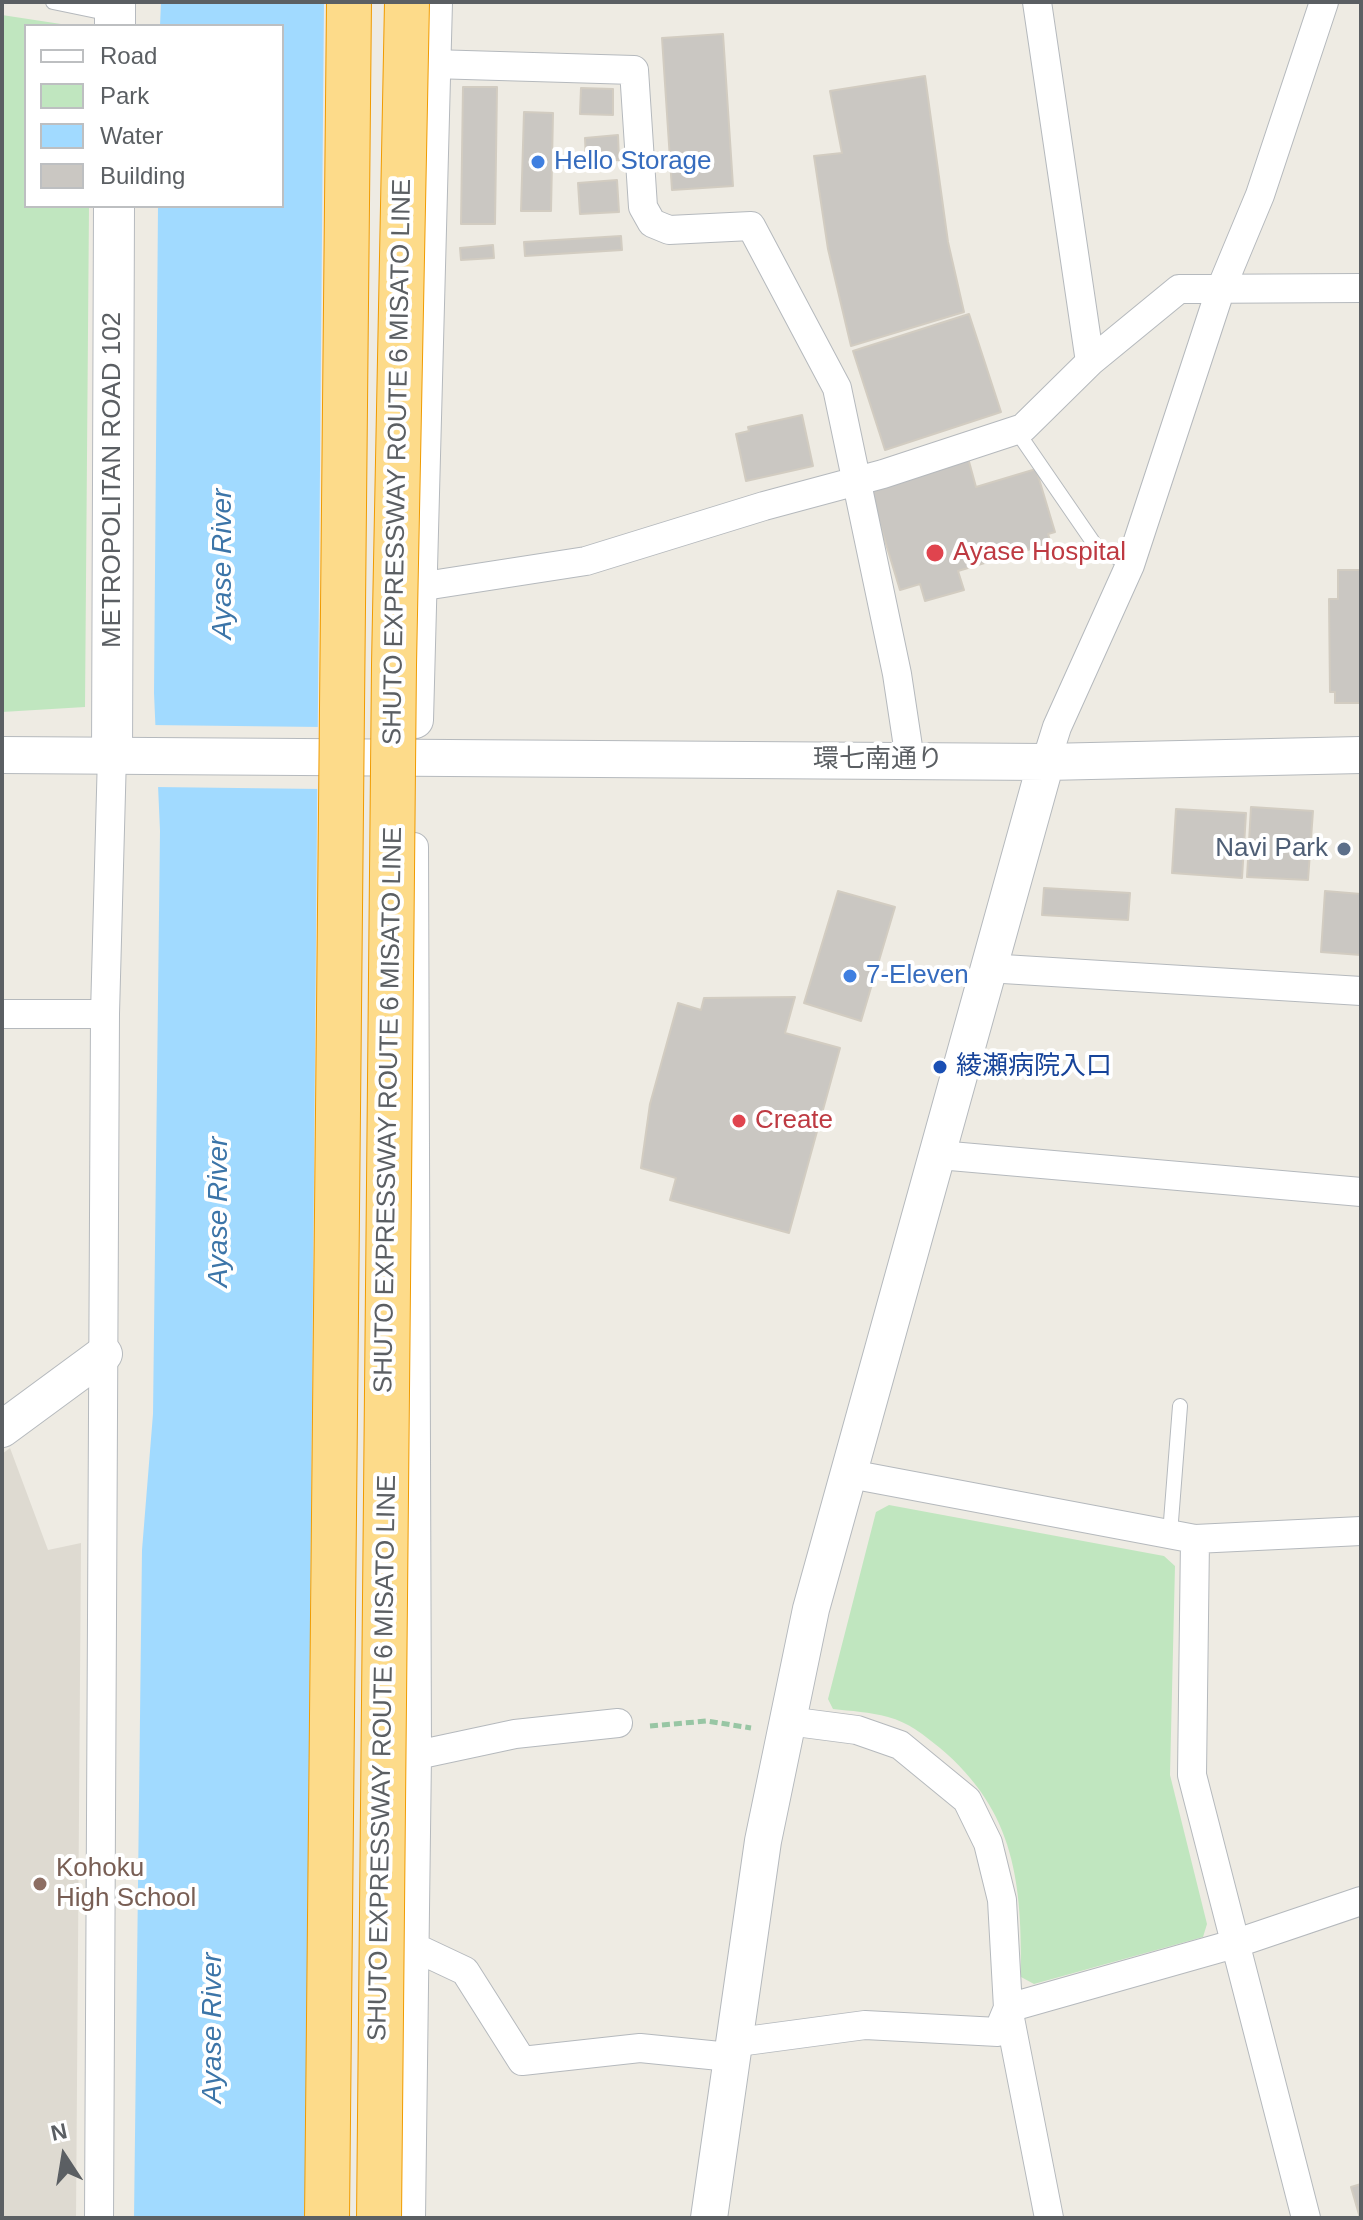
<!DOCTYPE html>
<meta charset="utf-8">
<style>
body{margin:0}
#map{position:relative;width:1363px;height:2220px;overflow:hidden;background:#eeebe3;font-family:Helvetica,sans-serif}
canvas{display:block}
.frame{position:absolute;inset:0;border:4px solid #5b5f63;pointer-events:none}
.legend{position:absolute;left:24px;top:24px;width:260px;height:184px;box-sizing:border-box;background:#fff;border:2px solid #bdbfc1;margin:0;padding:10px 14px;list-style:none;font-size:24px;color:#5b5f63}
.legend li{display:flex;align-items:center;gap:16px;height:40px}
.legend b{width:40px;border:2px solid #bdbfc1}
.north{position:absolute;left:24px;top:2116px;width:80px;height:80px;-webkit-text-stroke:6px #fff;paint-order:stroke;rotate:348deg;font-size:22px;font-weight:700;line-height:32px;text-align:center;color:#5b5f63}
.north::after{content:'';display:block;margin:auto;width:28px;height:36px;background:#5b5f63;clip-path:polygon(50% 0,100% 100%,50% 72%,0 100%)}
</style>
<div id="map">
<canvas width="1363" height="2220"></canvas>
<div class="frame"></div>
<ul class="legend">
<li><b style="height:10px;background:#fff"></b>Road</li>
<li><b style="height:22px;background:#c0e6bf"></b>Park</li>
<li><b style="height:22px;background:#a1daff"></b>Water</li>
<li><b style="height:22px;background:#cac7c2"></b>Building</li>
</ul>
<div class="north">N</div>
</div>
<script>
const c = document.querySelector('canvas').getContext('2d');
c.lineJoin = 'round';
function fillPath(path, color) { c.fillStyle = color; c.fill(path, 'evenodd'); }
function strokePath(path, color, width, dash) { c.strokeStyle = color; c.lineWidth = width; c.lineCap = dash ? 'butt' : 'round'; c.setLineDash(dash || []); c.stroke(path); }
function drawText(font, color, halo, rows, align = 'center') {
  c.font = font + ' Helvetica,"Noto Sans JP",sans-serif'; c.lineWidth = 8; c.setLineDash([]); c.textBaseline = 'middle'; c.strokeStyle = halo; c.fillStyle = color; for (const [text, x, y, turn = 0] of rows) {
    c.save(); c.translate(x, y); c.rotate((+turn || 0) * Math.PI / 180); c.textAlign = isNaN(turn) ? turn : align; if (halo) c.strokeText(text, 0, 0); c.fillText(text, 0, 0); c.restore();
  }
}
fillPath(new Path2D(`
 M10,1448L48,1550L81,1543L76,2218H2V1454Z`), '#dedad1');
fillPath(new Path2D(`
 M2,15L74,26H26V206H89L85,707L2,712Z
 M889,1505L1164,1556L1175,1566L1170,1775L1207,1924L1203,1937L1034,1984L1021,1977C1022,1884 1016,1812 940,1748C924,1735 908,1722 888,1717C870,1712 851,1711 833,1709L828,1699L876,1512Z`), '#c0e6bf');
fillPath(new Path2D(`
 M161,2H324L305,2218H134L142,1550L153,1414L160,831L154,693L158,206H282V26H160Z`), '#a1daff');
fillPath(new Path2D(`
 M150,725L321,727V789L155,787Z`), '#eeebe3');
const building = new Path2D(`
 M723,34L733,186L672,190L662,38Z
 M925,76L948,242L964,312L851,346L828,249L814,156L842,153L830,91Z
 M463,87H497L495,224H461Z
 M581,88L613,89V115L580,114Z
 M524,112L553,113L551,211H521Z
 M618,135L619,160L586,162L585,138Z
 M617,180L619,212L580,214L578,183Z
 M621,236L622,250L525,256L524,242Z
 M493,245L494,258L461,260L460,248Z
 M969,314L1001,412L885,450L853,351Z
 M802,415L813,466L746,481L736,434L749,431L748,427Z
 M968,458L976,487L1036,469L1055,532L1048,534L1051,543L958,571L964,590L925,601L920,584L900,590L869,488Z
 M1338,570H1361V703H1335V692H1330L1329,599H1338Z
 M1251,807L1313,811L1308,880L1247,877Z
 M1176,809L1246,813L1242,878L1172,873Z
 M1044,888L1130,893L1128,920L1042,915Z
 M838,891L895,907L861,1021L804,1003Z
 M1325,891L1361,894V955L1321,952Z
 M795,997L785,1033L840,1048L789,1233L670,1200L676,1178L641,1168L650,1104L678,1003L701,1010L704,998Z
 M1361,2184V2218H1360L1351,2187Z`);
fillPath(building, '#cac7c2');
strokePath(building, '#d2ccc1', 2);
const service = new Path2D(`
 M53,2L111,14
 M1016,430L1095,545L1130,565
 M1170,1534L1180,1406`);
const minor = new Path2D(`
 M1037,2L1090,362
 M432,64L634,70L643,207L652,223L669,230L751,226L837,388L897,674L910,760
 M418,587L586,561L764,506L883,474L1023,428L1090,362L1179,289L1361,288
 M1046,762L1057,727L1130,565L1220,291L1260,195L1324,2
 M987,968L1361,991
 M2,1014H105
 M939,1155L1361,1192
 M850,1474L1195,1539L1361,1531
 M1195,1539L1192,1775L1306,2218
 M788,1721L857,1730L900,1745L967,1800L988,1843L1002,1900L1008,2008L1049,2218
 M417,1755L515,1734L618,1723
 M414,1947L465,1971L522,2061L640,2048L730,2057
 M731,2043L865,2025L998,2032L1008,2008L1234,1944L1361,1901
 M99,2218L105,1014L112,755
 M411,2218L417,1755L414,847`);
const tertiary = new Path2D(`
 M415,720L434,2
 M2,755L1046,762L1361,755
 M2,1429L104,1354
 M709,2218L763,1841L811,1609L1046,762`);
const secondary = new Path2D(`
 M115,26V2
 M112,755L114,206`);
strokePath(service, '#b5b9bd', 16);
strokePath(minor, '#b5b9bd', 30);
strokePath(tertiary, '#b5b9bd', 38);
strokePath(secondary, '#b6babf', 42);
strokePath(new Path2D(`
 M650,1726L707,1721L751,1728`), '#98c6a4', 5, [8, 4]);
strokePath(service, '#fff', 14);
strokePath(minor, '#fff', 28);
strokePath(tertiary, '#fff', 36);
strokePath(secondary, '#fff', 40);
const motorwayBridge = new Path2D(`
 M327,2218L349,2
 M379,2218L394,665L407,2`);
strokePath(motorwayBridge, '#f09b00', 46, []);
strokePath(motorwayBridge, '#fddb8a', 44);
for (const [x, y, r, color] of [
 [538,162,8,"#3f7fe0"],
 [935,553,10,"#e0444e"],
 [1344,849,8,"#5c6f8a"],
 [850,976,8,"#3f7fe0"],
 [940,1067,8,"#1a4fb4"],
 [739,1121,8,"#e0444e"],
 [40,1884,8,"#8d6e63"]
]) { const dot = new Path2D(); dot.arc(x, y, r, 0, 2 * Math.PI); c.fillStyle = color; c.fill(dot); strokePath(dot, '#fff', 3); }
drawText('26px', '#366cbe', '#fff', [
 ["Hello Storage",554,162],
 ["7-Eleven",866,976]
], 'left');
drawText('26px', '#5b5f63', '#fff', [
 ["SHUTO EXPRESSWAY ROUTE 6 MISATO LINE",398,462,-89],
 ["METROPOLITAN ROAD 102",113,480,-90],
 ["環七南通り",878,760],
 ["SHUTO EXPRESSWAY ROUTE 6 MISATO LINE",389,1110,-89],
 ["SHUTO EXPRESSWAY ROUTE 6 MISATO LINE",383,1758,-89]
]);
drawText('26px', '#be3a42', '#fff', [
 ["Ayase Hospital",953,553],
 ["Create",755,1121]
], 'left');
drawText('26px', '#4e5e75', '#fff', [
 ["Navi Park",1328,849]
], 'right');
drawText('26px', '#164399', '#fff', [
 ["綾瀬病院入口",956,1067]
], 'left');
drawText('26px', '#785e54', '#fff', [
 ["Kohoku",56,1869],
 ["High School",56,1899]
], 'left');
drawText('italic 28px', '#3c75a8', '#fff', [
 ["Ayase River",223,564,-90],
 ["Ayase River",219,1212,-90],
 ["Ayase River",213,2028,-90]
]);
</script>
